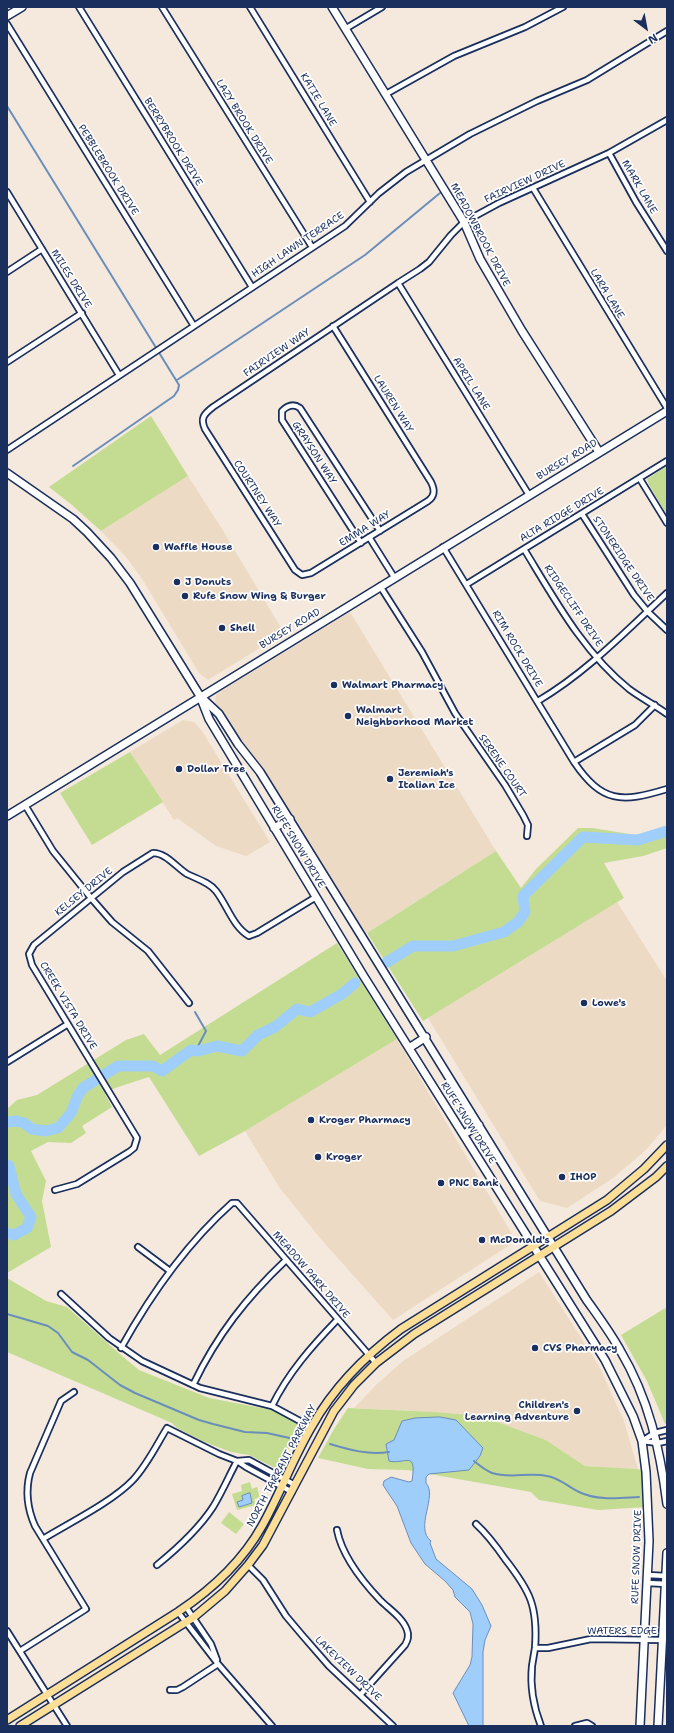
<!DOCTYPE html>
<style>
body{margin:0}
#map{position:relative;width:674px;height:1733px;overflow:hidden;background:#f4e9dc;font-family:"Shantell Sans",sans-serif}
canvas{display:block}
.frame{position:absolute;inset:0;border:8px solid #1b2f5e;pointer-events:none}
.north{position:absolute;left:626px;top:8px;width:40px;height:40px;-webkit-text-stroke:3px #fff;paint-order:stroke;rotate:148deg;font-size:11px;font-weight:700;line-height:16px;text-align:center;color:#1b2f5e}
.north::after{content:'';display:block;margin:auto;width:14px;height:18px;background:#1b2f5e;clip-path:polygon(50% 0,100% 100%,50% 72%,0 100%)}
</style>
<div id="map">
<canvas width="674" height="1733"></canvas>
<div class="frame"></div>
<div class="north">N</div>
</div>
<script>
const c = document.querySelector('canvas').getContext('2d');
c.lineJoin = 'round';
function fillPath(path, color) { c.fillStyle = color; c.fill(path, 'evenodd'); }
function strokePath(path, color, width, dash) { c.strokeStyle = color; c.lineWidth = width; c.lineCap = dash ? 'butt' : 'round'; c.setLineDash(dash || []); c.stroke(path); }
function drawText(font, color, halo, rows, align = 'center') {
  c.font = font + ' "Shantell Sans",sans-serif'; c.lineWidth = 3.5; c.setLineDash([]); c.textBaseline = 'middle'; c.strokeStyle = halo; c.fillStyle = color; for (const [text, x, y, turn = 0] of rows) {
    c.save(); c.translate(x, y); c.rotate((+turn || 0) * Math.PI / 180); c.textAlign = isNaN(turn) ? turn : align; if (halo) c.strokeText(text, 0, 0); c.fillText(text, 0, 0); c.restore();
  }
}
fillPath(new Path2D(`
 M188,476L222,529L284,633L208,680L199,673L144,582L127,558L101,531Z
 M350,612L496,851L365,934L262,771L240,742L215,702L216,695L221,691Z
 M183,720L194,722L202,731L270,842L246,856L216,846L177,818L174,820L130,752Z
 M617,902L667,981V1125L646,1150L613,1178L567,1208L540,1201L428,1018Z
 M397,1039L516,1241L393,1320L320,1238L279,1187L245,1131Z
 M539,1272L599,1366L624,1421L638,1469L585,1466L546,1440L481,1416L436,1412L354,1408L376,1385L403,1361Z`), '#ecdac4');
fillPath(new Path2D(`
 M151,416L188,476L101,531L72,505L49,487Z
 M667,466V515L649,485L647,479Z
 M130,752L163,802L92,845L60,793Z
 M667,826V848L643,856L604,863L624,898L423,1021L367,933L496,851L521,888L536,869L578,828H592L636,835Z
 M337,943L397,1039L245,1131L199,1156L149,1077L115,1088L105,1094L112,1107L82,1126L86,1133L71,1143L48,1142L31,1151L46,1181L42,1201L51,1247L7,1273V1109L17,1100L37,1095L126,1040L144,1034L160,1055Z
 M7,1278L46,1301L67,1307L122,1356L139,1370L209,1398L272,1410L302,1426L277,1469L249,1455L231,1452L202,1441L177,1428L172,1423L7,1352Z
 M667,1307V1423L665,1424L647,1381L621,1335Z
 M348,1408L436,1412L481,1416L546,1440L585,1466L638,1469L643,1471L646,1507L598,1510L539,1500L531,1492L407,1470L368,1469L318,1458L334,1429Z
 M250,1482L252,1489L257,1487L260,1498L254,1499L256,1505L237,1510L232,1494L242,1491L241,1485Z
 M229,1512L244,1524L236,1534L221,1523Z`), '#c4dc92');
const water = new Path2D(`
 M440,1417L456,1420L483,1448L480,1456L469,1470L429,1474L426,1477V1483C438,1496 414,1528 431,1541L430,1543L436,1559L472,1589L482,1605L491,1626L485,1640L483,1652V1726H469L453,1693L470,1665L472,1657L473,1624L470,1612L455,1597L453,1590L445,1581L425,1564L411,1543L397,1506L383,1485L384,1481L391,1477L409,1482L412,1481C417,1449 405,1465 389,1461L386,1444L394,1440L402,1421L415,1418Z
 M250,1493L252,1503L239,1507L237,1502L243,1500L242,1496Z`);
fillPath(water, '#9fcefb');
strokePath(water, '#6a8ebc', 1);
strokePath(new Path2D(`
 M7,106L179,385L178,390L174,396L73,466
 M177,380L365,255L440,193
 M195,1012L206,1031L196,1050
 M7,1314L48,1326L58,1333L72,1352L88,1360L120,1385L135,1393L199,1420L213,1424L245,1432L267,1433L294,1439
 M330,1444C350,1450 368,1455 389,1452
 M474,1461C480,1466 485,1470 492,1473C510,1479 529,1472 547,1476C560,1478 568,1487 579,1492C598,1501 619,1498 639,1497`), '#6a8ebc', 2);
strokePath(new Path2D(`
 M387,962L413,946H453L504,932L518,922L525,912L523,896L583,837L638,840L667,831
 M7,1122L16,1121L24,1123L32,1129L45,1131L58,1128L71,1113L78,1095L83,1088L118,1066H153L162,1071L191,1050L198,1051L217,1046L242,1051L258,1035L275,1027L297,1009L310,1012L342,994L355,983
 M7,1165L9,1166L16,1194L31,1217L27,1228L14,1235L7,1233`), '#9fcefb', 11);
const street = new Path2D(`
 M79,7L252,287
 M162,7L312,247
 M250,7L370,202
 M7,24L194,326
 M345,29L382,7
 M386,94L454,56L525,27L563,7
 M609,153L636,202L667,251
 M533,188L667,408
 M7,192L119,375
 M7,272L42,249
 M398,283L529,495
 M333,326L431,482C435,490 435,496 428,501L311,573L302,575L295,570L205,429C200,418 204,414 213,407L398,283L420,269L429,262L451,235L464,222L499,203L609,153L667,120
 M7,362L82,313
 M7,450L345,226L379,193L406,172L470,134L537,101L587,80L667,31
 M640,479L667,523
 M582,514L634,595L648,612L667,630
 M369,537L394,577
 M361,543L282,420V411C287,406 293,403 300,408L380,531
 M443,547L574,762C602,803 621,803 667,789
 M524,549C554,598 583,652 629,689C641,698 655,705 667,714
 M467,584L667,461
 M380,586L422,652L455,713L505,785L523,815L528,825L527,836
 M538,701C587,672 626,631 667,593
 M574,762L635,725L655,705
 M25,805L53,851L91,898L112,922L148,951L189,1003
 M7,1062L68,1024
 M55,1190L77,1184L129,1152L134,1148L137,1138L32,965L29,954L34,945L123,872L153,853C166,853 176,867 187,874C197,879 209,882 216,891C227,905 233,927 249,936L257,933L316,897
 M138,1247L170,1271
 M61,1294L109,1338L142,1361L200,1388L272,1406L311,1427
 M121,1348C151,1294 186,1244 232,1203H237L376,1363
 M193,1385C217,1335 246,1298 286,1260
 M272,1406C288,1373 312,1346 337,1320
 M642,1441L655,1433L667,1430
 M642,1441L658,1443L667,1441
 M237,1461L249,1460L295,1485
 M476,1524C487,1534 496,1546 505,1559C530,1591 538,1606 535,1648C534,1654 533,1660 532,1666C530,1686 534,1708 541,1726
 M337,1530C342,1556 362,1581 380,1600C389,1609 403,1618 407,1630C409,1635 408,1640 405,1645L361,1694
 M43,1539C69,1523 112,1502 133,1480C147,1465 156,1446 167,1428L219,1454L237,1461L246,1467L292,1492
 M157,1565C178,1548 198,1530 213,1507C222,1492 229,1476 237,1461
 M248,1565L263,1580L286,1616L302,1635L329,1666L393,1726
 M648,1575L667,1576
 M647,1583L667,1584
 M186,1607L211,1644L217,1660
 M178,1612L218,1664L272,1726
 M7,1631L67,1726
 M535,1648H548L591,1639L662,1640
 M20,1651L86,1609L35,1526C27,1508 25,1492 30,1473L61,1401L74,1392
 M170,1690H177L183,1687L218,1664
 M575,1726L587,1723L592,1726`);
const secondary = new Path2D(`
 M332,7L464,222L480,259L522,331L599,452
 M7,16L22,7
 M7,473L73,519L87,532L111,558L130,583L200,696L209,719L363,975L605,1360L633,1416L642,1441L646,1472L649,1541L640,1726
 M202,698L219,714L238,744L260,772L586,1299C598,1316 610,1332 620,1350C649,1399 660,1449 667,1504
 M7,816L667,411
 M274,828L290,819
 M409,1048L426,1037
 M464,1134L479,1125
 M658,1726L667,1553`);
const primary = new Path2D(`
 M7,1720L178,1612C211,1590 242,1562 262,1526C280,1494 293,1458 312,1426C334,1387 366,1355 401,1329L607,1200L644,1169L667,1145
 M20,1726L194,1617L225,1591L248,1565L263,1545L334,1411L354,1385L376,1363L414,1334L611,1211L656,1177L667,1166`);
strokePath(street, '#1b2f5e', 8);
strokePath(secondary, '#1b2f5e', 10);
strokePath(primary, '#1b2f5e', 10);
strokePath(street, '#fff', 4.5);
strokePath(secondary, '#fff', 7);
strokePath(primary, '#fdde96', 7);
for (const [x, y, r, color] of [
 [156,547,4,"#1b2f5e"],
 [177,582,4,"#1b2f5e"],
 [185,596,4,"#1b2f5e"],
 [222,628,4,"#1b2f5e"],
 [334,685,4,"#1b2f5e"],
 [348,716,4,"#1b2f5e"],
 [179,769,4,"#1b2f5e"],
 [390,779,4,"#1b2f5e"],
 [584,1003,4,"#1b2f5e"],
 [311,1120,4,"#1b2f5e"],
 [318,1157,4,"#1b2f5e"],
 [562,1177,4,"#1b2f5e"],
 [441,1183,4,"#1b2f5e"],
 [482,1240,4,"#1b2f5e"],
 [535,1348,4,"#1b2f5e"],
 [577,1411,4,"#1b2f5e"]
]) { const dot = new Path2D(); dot.arc(x, y, r, 0, 2 * Math.PI); c.fillStyle = color; c.fill(dot); strokePath(dot, '#fff', 1.5); }
drawText('10px', '#1b2f5e', '#fff', [
 ["KATIE LANE",318,100,59],
 ["LAZY BROOK DRIVE",244,122,58],
 ["BERRYBROOK DRIVE",173,142,58],
 ["PEBBLEBROOK DRIVE",108,170,58],
 ["FAIRVIEW DRIVE",525,182,-25],
 ["MARK LANE",639,187,60],
 ["MEADOWBROOK DRIVE",480,235,62],
 ["HIGH LAWN TERRACE",298,245,-34],
 ["MILES DRIVE",71,279,58],
 ["LARA LANE",607,294,59],
 ["FAIRVIEW WAY",277,353,-34],
 ["APRIL LANE",471,384,58],
 ["LAUREN WAY",393,404,58],
 ["GRAYSON WAY",314,453,57],
 ["BURSEY ROAD",567,460,-31],
 ["COURTNEY WAY",257,494,57],
 ["ALTA RIDGE DRIVE",562,515,-31],
 ["EMMA WAY",365,529,-32],
 ["STONERIDGE DRIVE",623,559,56],
 ["RIDGECLIFF DRIVE",573,606,56],
 ["BURSEY ROAD",290,629,-31],
 ["RIM ROCK DRIVE",517,649,59],
 ["SERENE COURT",502,766,55],
 ["RUFE SNOW DRIVE",298,847,59],
 ["KELSEY DRIVE",84,892,-39],
 ["CREEK VISTA DRIVE",68,1006,59],
 ["RUFE SNOW DRIVE",468,1123,58],
 ["MEADOW PARK DRIVE",311,1275,49],
 ["NORTH TARRANT PARKWAY",282,1466,-62],
 ["RUFE SNOW DRIVE",637,1557,-88],
 ["WATERS EDGE",622,1631],
 ["LAKEVIEW DRIVE",348,1669,44]
]);
drawText('bold 10px', '#1b2f5e', '#fff', [
 ["Waffle House",164,547],
 ["J Donuts",185,582],
 ["Rufe Snow Wing & Burger",193,596],
 ["Shell",230,628],
 ["Walmart Pharmacy",342,685],
 ["Walmart",356,710],
 ["Neighborhood Market",356,722],
 ["Dollar Tree",187,769],
 ["Jeremiah's",398,773],
 ["Italian Ice",398,785],
 ["Lowe's",592,1003],
 ["Kroger Pharmacy",319,1120],
 ["Kroger",326,1157],
 ["IHOP",570,1177],
 ["PNC Bank",449,1183],
 ["McDonald's",490,1240],
 ["CVS Pharmacy",543,1348],
 ["Children's",569,1405,"right"],
 ["Learning Adventure",569,1417,"right"]
], 'left');
</script>
